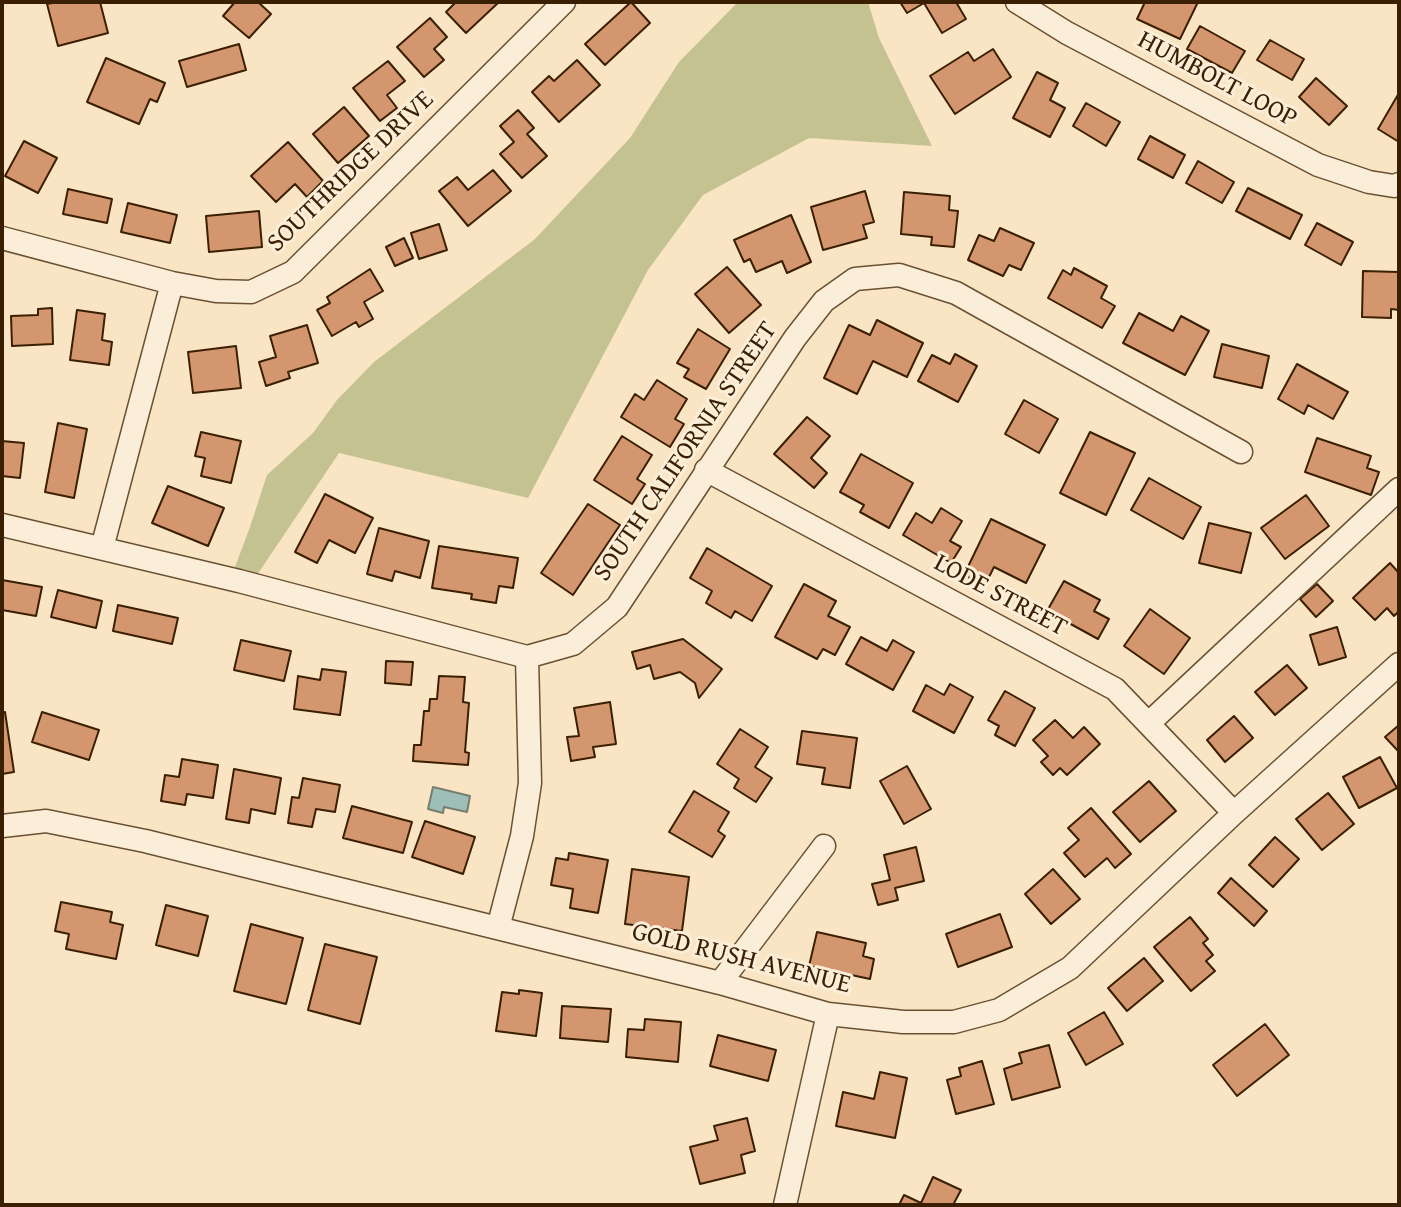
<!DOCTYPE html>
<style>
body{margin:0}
#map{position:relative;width:1401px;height:1207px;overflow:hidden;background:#f9e5c4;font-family:"Gentium Book Plus",serif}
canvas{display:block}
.frame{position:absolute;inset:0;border:4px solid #3a1f02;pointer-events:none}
</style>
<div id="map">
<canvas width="1401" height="1207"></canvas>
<div class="frame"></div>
</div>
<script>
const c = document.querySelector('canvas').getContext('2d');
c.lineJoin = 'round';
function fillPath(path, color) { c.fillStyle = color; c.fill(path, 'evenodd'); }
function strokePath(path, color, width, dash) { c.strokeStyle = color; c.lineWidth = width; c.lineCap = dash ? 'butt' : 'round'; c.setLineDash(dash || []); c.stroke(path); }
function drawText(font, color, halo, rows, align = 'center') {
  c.font = font + ' "Gentium Book Plus",serif'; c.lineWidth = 6; c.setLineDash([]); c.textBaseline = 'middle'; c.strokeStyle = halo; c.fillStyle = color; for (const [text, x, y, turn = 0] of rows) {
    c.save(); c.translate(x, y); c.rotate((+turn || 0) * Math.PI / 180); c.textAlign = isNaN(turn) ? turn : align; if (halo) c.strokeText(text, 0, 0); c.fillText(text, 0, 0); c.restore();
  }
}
fillPath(new Path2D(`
 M738,2H868L879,38L932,146L809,138L703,195L648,270L528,498L339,453L257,575L235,567L250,527L267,475L313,433L337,400L374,362L535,239L630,138L679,62Z`), '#c4c290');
const water = new Path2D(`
 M433,787L470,796L467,812L444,807L443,813L428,809Z`);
fillPath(water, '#9ebfb7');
strokePath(water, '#767f6f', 2);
const building = new Path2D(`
 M57,2H100L108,33L58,46L47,4Z
 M235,2H258L271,14L249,38L223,16Z
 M456,2H499L466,33L446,12Z
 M631,2L650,23L605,65L585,44Z
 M900,2H956L966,19L942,33L924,3L907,13Z
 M1145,2H1198L1180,39L1137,19Z
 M430,18L447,37L434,49L444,60L424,77L397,47Z
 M1200,26L1245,51L1232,73L1187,49Z
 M1270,40L1304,59L1292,80L1257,60Z
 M239,44L246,70L187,87L179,61Z
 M993,49L1011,77L955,114L930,76L968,52L974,61Z
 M106,58L165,83L157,102L150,99L139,124L87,102Z
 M577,60L600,85L559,122L532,92L549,76L554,81Z
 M388,61L405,81L387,95L397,108L380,121L353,88Z
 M1037,72L1058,83L1050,100L1065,108L1050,137L1013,118Z
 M1316,78L1347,106L1329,125L1299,97Z
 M1399,93V142L1378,129Z
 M1086,103L1120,122L1106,146L1073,126Z
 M344,107L369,136L338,163L313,134Z
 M518,110L534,128L527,134L547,156L522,178L500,154L514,142L500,126Z
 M1150,136L1185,155L1173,178L1138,159Z
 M24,141L57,158L38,193L5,176Z
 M288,142L323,181L307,197L295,184L276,202L251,176Z
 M1198,161L1234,182L1222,203L1186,183Z
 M493,170L511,191L468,226L439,191L457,177L468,190Z
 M1248,188L1302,215L1290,239L1236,211Z
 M68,189L112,199L107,223L63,214Z
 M865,191L874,222L863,225L867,238L823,250L811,207Z
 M904,192L950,196L949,210L958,211L954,247L931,245L932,237L901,234Z
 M128,203L177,215L170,243L121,232Z
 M259,211L262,247L209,252L206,216Z
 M791,215L811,262L787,273L782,261L756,272L750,259L744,262L734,240Z
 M1317,223L1353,242L1341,265L1305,245Z
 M439,224L447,250L419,259L411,233Z
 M1000,228L1034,243L1021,270L1009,265L1003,276L968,260L979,235L994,241Z
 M404,238L413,258L395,266L386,247Z
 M727,267L761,305L729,333L695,294Z
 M1074,268L1107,286L1101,298L1115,306L1102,328L1048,298L1063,270L1071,275Z
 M370,269L383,291L364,302L373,319L359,327L356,322L332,336L317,310L330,303L327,297Z
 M1363,271L1399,272V310L1391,309V318L1362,317Z
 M52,308L53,344L12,346L11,316L38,315V309Z
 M77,310L105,314L102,340L112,342L109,365L70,360Z
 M1139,313L1173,331L1181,316L1209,331L1185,375L1123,343Z
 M877,320L923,343L907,377L873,361L857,394L824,378L849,325L870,335Z
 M307,325L318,363L288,372L290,378L266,386L259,362L276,357L270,336Z
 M698,329L730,349L706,389L684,377L689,369L677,363Z
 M1222,344L1269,356L1262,388L1214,377Z
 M236,346L241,388L193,393L188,352Z
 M955,354L977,366L958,402L918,381L932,355L950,364Z
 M1297,364L1348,392L1333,419L1308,405L1304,414L1278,399Z
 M657,380L687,399L675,419L684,424L670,447L621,417L635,394L644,400Z
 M1024,400L1058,419L1039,453L1005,434Z
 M807,417L830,436L811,458L827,473L814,488L774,454Z
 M58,423L87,429L74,498L45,492Z
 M201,432L241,441L231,483L201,476L205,458L195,456Z
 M1090,432L1135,453L1106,515L1060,493Z
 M622,436L652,455L637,479L645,484L632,504L594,480Z
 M1317,438L1371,456L1367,468L1379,472L1371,495L1305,472Z
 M2,441L24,443L20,478L2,476Z
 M861,454L913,483L889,528L860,512L864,505L840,492Z
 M1149,478L1201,507L1183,539L1131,510Z
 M168,486L224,508L208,546L152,523Z
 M325,494L373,518L355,553L329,540L317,563L295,552Z
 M1306,495L1329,526L1285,559L1261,528Z
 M588,504L620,525L573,595L541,573Z
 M941,508L962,521L950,541L961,547L951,563L903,535L916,513L932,523Z
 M991,519L1045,545L1026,583L994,567L985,585L964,575Z
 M1209,523L1251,533L1241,573L1199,563Z
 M379,528L429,541L420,578L395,571L392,581L367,574Z
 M439,546L518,558L513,588L499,586L496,603L471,599L472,594L432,588Z
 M707,548L772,586L752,621L735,611L731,618L706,603L712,591L690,578Z
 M1390,563L1399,573V611L1394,616L1387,608L1375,620L1353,598Z
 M2,580L42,587L36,616L2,610Z
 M1064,581L1100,600L1094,611L1109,619L1098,639L1047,611Z
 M804,584L836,601L828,616L850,627L835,655L823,649L817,659L775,637Z
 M1317,584L1333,601L1316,617L1300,599Z
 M58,590L102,601L96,628L51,617Z
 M118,605L178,618L172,644L113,631Z
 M1150,609L1190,638L1164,674L1124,646Z
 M1337,627L1346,657L1319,665L1310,635Z
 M861,637L887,651L893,640L914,652L893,690L846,664Z
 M683,639L722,669L699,698L695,683L680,672L654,679L650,665L637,669L632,652Z
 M241,640L291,651L284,681L234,670Z
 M386,661L413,662L411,685L385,683Z
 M1287,665L1307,688L1275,715L1255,692Z
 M322,669L346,672L340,715L294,709L298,676L320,680Z
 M439,676L465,677L463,702L469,703L465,752L469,753L468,765L413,761L414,745H421L424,711H429L430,699H437Z
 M950,684L973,697L954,733L913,711L926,685L944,695Z
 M1005,691L1035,708L1015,746L995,735L999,726L988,720Z
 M610,702L616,744L593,747L595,757L571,761L567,737L579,736L574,708Z
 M5,712L14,772L2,774V713Z
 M42,712L99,730L89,760L32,742Z
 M1234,716L1253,738L1225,762L1207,740Z
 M1055,720L1073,738L1084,727L1100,744L1067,775L1060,768L1053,775L1041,762L1048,756L1033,740Z
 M1399,725V752L1385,737Z
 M740,729L768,747L755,767L772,778L756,802L734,788L739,779L717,764Z
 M802,731L857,738L850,788L822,784L825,768L797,764Z
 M1380,757L1397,788L1359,808L1343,777Z
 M182,759L218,765L213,798L187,794L185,805L161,801L165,775L179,777Z
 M907,766L931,809L904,824L880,781Z
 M234,769L281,778L275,814L251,809L249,823L226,819Z
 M303,778L340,785L335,812L316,809L312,827L288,823L292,797L299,798Z
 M1149,781L1176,811L1140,842L1113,812Z
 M694,791L729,812L718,831L725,836L712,857L669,832Z
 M1328,793L1354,824L1322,850L1296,819Z
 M352,806L412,822L403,853L343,838Z
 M1091,808L1131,854L1115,868L1107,858L1085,877L1064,853L1079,840L1068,828Z
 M425,821L475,837L463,874L412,857Z
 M1275,837L1299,859L1273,887L1249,865Z
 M916,847L924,881L895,888L898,900L878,905L872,884L890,880L884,855Z
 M569,853L608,860L598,913L570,908L573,889L551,885L556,858L568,860Z
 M632,869L689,877L682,931L625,924Z
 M1053,869L1080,899L1051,924L1025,894Z
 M1231,878L1267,911L1254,926L1218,893Z
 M61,902L112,912L110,922L123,925L116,959L66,949L69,934L55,931Z
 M166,905L208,916L198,956L156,945Z
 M1000,914L1012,947L958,967L946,934Z
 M1190,917L1208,939L1203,943L1213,955L1206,961L1215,971L1191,991L1154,947Z
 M251,924L303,938L286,1004L234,991Z
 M817,932L866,943L863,956L874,959L870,979L809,966Z
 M325,944L377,957L360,1024L308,1010Z
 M1144,958L1163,981L1127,1011L1108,988Z
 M519,990L542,993L536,1036L496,1031L502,992L519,994Z
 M562,1006L611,1009L608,1042L560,1038Z
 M1104,1012L1123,1044L1086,1065L1068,1033Z
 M645,1019L681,1022L678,1062L626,1057L628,1029L644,1030Z
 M1265,1024L1289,1055L1237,1096L1213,1065Z
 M718,1035L776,1050L768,1081L710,1066Z
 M1049,1045L1060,1087L1012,1100L1004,1069L1022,1063L1019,1053Z
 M982,1061L994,1104L956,1114L947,1080L961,1076L959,1068Z
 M880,1072L907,1078L895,1138L836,1126L843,1092L874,1099Z
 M747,1118L755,1151L741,1155L745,1173L700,1184L690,1147L718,1140L714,1126Z
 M933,1177L961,1190L953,1205H899L904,1195L921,1203Z`);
fillPath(building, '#d4966e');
strokePath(building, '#3a1f02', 2);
const minor = new Path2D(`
 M1017,2L1067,33L1318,165L1369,182L1394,186L1399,184
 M2,238L172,283L216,291L251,292L293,272L564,2
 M706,470L1115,689L1234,813
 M2,525L239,581L527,657L573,644L617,607L795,338L824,301L855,279L899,275L956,293L1241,452
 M102,548L172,283
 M1149,723L1399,489
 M2,826L46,821L145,841L720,983L828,1014L903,1022H954L999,1010L1070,968L1234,813L1399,664
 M498,928L522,836L530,783L527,657
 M720,983L824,846
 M785,1205L828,1014`);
strokePath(minor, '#6a5032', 25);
strokePath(minor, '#fbeed9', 22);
drawText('26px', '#3a1f02', '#fbeed9', [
 ["HUMBOLT LOOP",1217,80,28],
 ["SOUTHRIDGE DRIVE",351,172,-44],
 ["SOUTH CALIFORNIA STREET",686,452,-56],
 ["LODE STREET",1000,596,28],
 ["GOLD RUSH AVENUE",741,959,14]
]);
</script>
